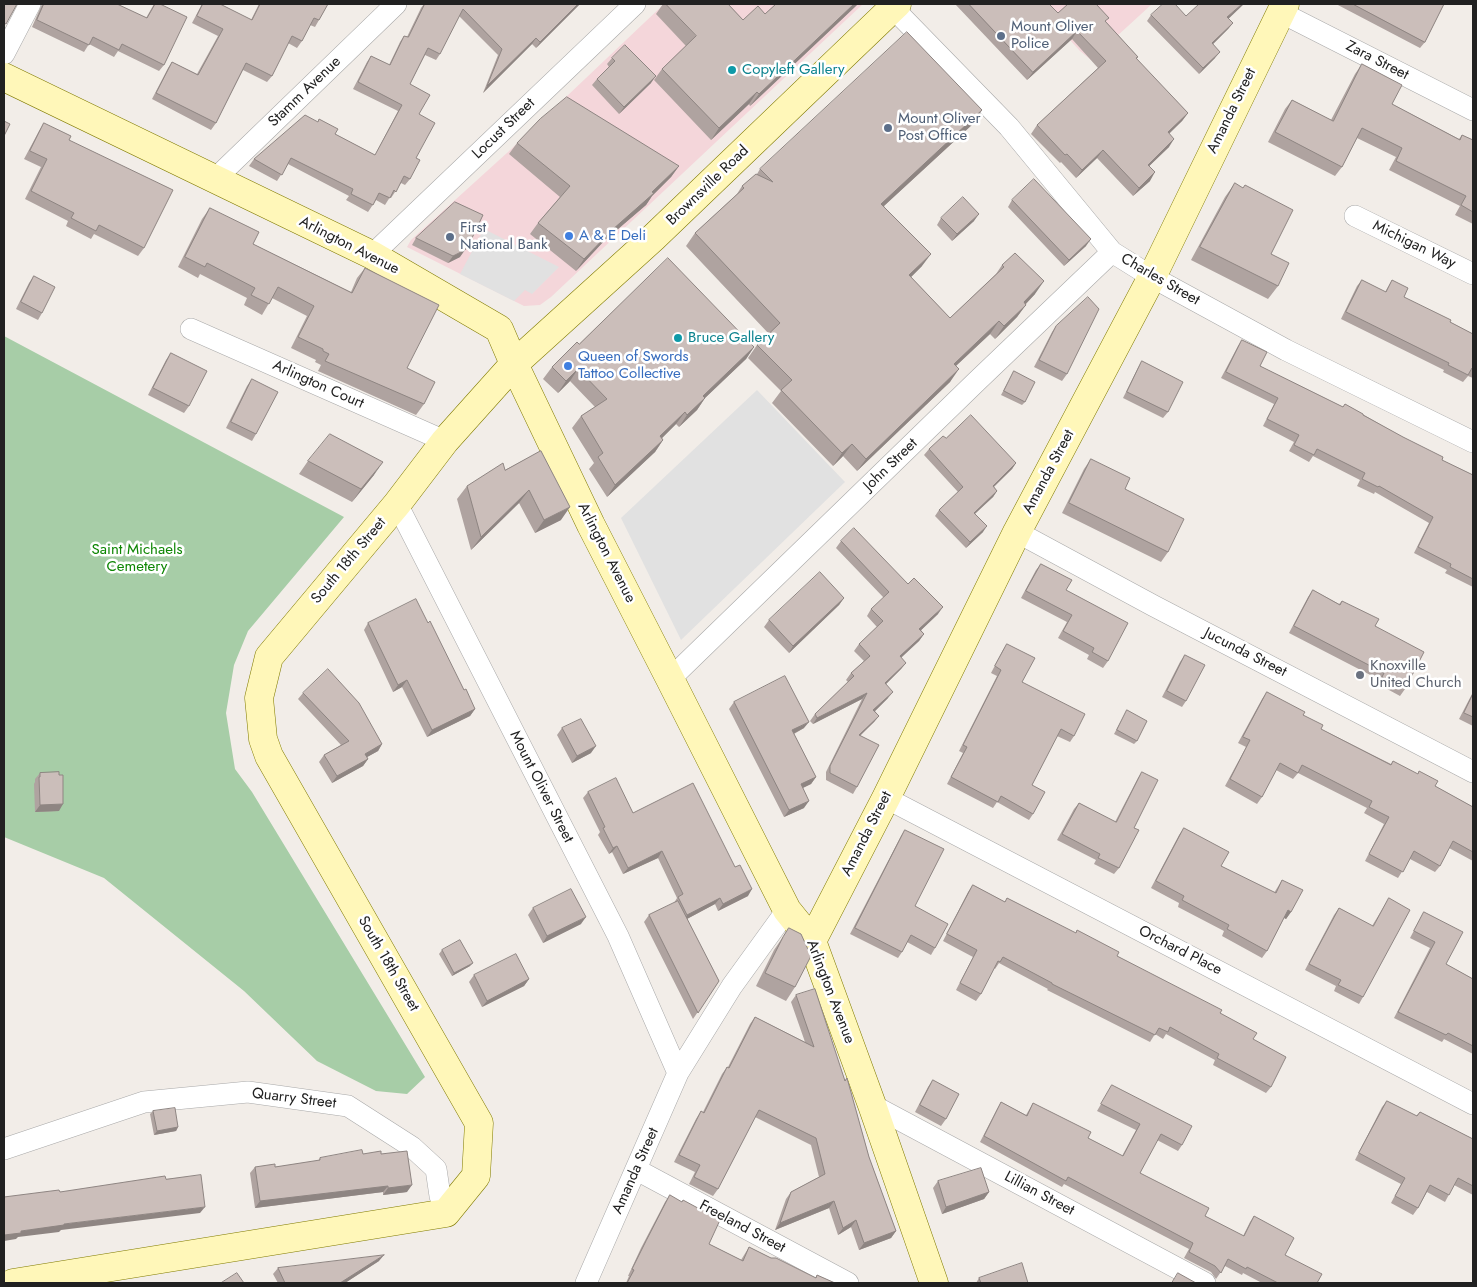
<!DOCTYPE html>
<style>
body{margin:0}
#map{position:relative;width:1477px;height:1287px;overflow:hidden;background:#f2ede8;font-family:Jost,sans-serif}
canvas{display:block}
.frame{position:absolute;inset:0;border:5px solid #212121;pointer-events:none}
</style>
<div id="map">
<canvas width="1477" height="1287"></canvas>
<div class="frame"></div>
</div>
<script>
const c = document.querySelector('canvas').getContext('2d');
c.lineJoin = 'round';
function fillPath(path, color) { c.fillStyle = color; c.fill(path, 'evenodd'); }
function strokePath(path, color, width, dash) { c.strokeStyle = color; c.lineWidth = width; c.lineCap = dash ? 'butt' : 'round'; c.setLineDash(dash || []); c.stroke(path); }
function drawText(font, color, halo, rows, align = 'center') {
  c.font = font + ' Jost,sans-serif'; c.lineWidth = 5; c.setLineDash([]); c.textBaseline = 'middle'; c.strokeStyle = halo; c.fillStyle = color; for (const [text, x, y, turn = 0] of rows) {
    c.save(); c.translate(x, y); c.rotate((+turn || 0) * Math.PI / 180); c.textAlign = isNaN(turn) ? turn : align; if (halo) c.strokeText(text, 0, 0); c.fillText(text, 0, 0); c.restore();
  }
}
fillPath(new Path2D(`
 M664,4H863L551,297L540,305L524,306L407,247L411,240L508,152Z
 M1037,4H1152L1091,60L1080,51Z`), '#f4d6da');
fillPath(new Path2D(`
 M4,336L344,517L248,631L234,665L226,713L235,769L252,792L425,1077L407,1094L376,1091L317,1061L244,991L104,878L4,837Z`), '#a7cda7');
fillPath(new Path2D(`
 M484,229L559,267L532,294L525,290L514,301L460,274Z
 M757,390L845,482L681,640L621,518Z`), '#e1e1e1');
const street = new Path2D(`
 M893,8L1009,127L1112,252L1152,277L1286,350L1473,442
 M1280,12L1473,110
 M4,54L30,4
 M214,180L396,4
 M1355,216L1473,274
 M372,255L635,4
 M191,329L445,441
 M397,504L618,936L678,1073
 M1017,532L1154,606L1473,772
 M670,679L976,382L1112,252
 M886,798L1473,1104
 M872,1105L1205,1283
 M4,1149L144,1102L248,1092L348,1106L412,1147L436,1169L440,1196L446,1213
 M637,1170L848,1283
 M586,1283L678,1073L732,986L787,910`);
const secondary = new Path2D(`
 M4,77L372,255L499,329L514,364L591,525L670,679L787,910L812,941L872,1105L934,1283
 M812,941L886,798L1017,532L1152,277L1285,4
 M13,1283L446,1213L476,1176L479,1123L269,756L263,739L259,698L269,657L397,504L445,441L514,364L653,238L897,4`);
strokePath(street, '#a8a8a8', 22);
strokePath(secondary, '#817b00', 29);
strokePath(street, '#fff', 21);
strokePath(secondary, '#fff7b9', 28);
fillPath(new Path2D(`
 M42,4H117L146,18L154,4H160L164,65L159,71L118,51L114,57L89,44L84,52L32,27Z
 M202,4H220L251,20L259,4H328L319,20L315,27L310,25L302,41L297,48L288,43L272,76L267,82L243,70L216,123L211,130L152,99L168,68L172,62L197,74L218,36L192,23Z
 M424,4H580L536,48L532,44L483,93L498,55L459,16L440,54L436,60L425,55L410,84L419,114L416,158L410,179L405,185L401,183L391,198L390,197L385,205L376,200L368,212L346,200L349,196L288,164L277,181L249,166L254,159L335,134L375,155L398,111L353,89L367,62L371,56L389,65L400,42L404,36L407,37L421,8Z
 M663,4H728L743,20L765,14L776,4H858L750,106L749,104L711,140L654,80L662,69L686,46L656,14Z
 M955,4H1049L1058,13L1106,22L1138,57L1136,59L1188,113L1182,121L1169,134V147L1149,166L1150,181L1133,196L1097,158L1076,178L1061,162L1060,163L1031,134L1037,125L1098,68L1072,39L1027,80Z
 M1336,4H1444L1425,42L1420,48Z
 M1151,15L1186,16L1228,19L1233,23L1228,29L1213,44L1215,58L1199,74L1147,21Z
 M612,58L651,83L619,114L592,85L597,79L609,67L607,64Z
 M1362,64L1392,104L1459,139L1462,135L1473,140V224L1455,215L1460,206L1389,170L1396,157L1357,138L1342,167L1335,176L1268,142L1285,109L1292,100L1331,120L1355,74Z
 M44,123L69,140L144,248L138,256L94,234L91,239L66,226L68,221L25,199L41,167L24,159L39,131Z
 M974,123L884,206L922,266L911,277L950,318L996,274L1002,265L1035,294L1026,304L1017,317L995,339L990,334L956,366L950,382L857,471L843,456L833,466L772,403L781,391L748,358L757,345L769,334L686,246L695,233L737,194L742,186L757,174L760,169Z
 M517,143L679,166L671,177L652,196L646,205L604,241L576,271L530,234L538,223L560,197L509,154Z
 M1235,183L1271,254L1278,286L1268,299L1191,260L1225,197Z
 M1012,200L1086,246L1064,266L1008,207Z
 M210,208L253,244L351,292L357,278L365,268L407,368L424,404L416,415L318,371L321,365L315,362L316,360L291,348L307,316L272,298L262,315L244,305L247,298L200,274L198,278L178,267L202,219Z
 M941,218L974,221L952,241L937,225Z
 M416,238L460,257L448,263L412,245Z
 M34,276L42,313L38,320L16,309L29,283Z
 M1362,280L1385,292L1392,280L1404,297L1450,322L1473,334V378L1468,376L1463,382L1443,372L1444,370L1341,319L1357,286Z
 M1056,326L1067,374L1062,381L1034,367L1052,332Z
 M1242,340L1260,366L1343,407L1345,404L1442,460L1473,475V587L1445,573L1447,570L1414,553L1429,523L1375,492L1374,494L1357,486L1360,480L1313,456L1309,462L1289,451L1294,442L1263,426L1274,404L1221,378L1238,346Z
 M579,344L754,347L746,359L705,398L697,410L679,427L676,424L662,438L663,440L655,452L607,497L589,469L594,463L572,428L581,416L595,407L570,381L558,393L543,379L552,367Z
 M171,353L189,406L184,413L148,395L166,360Z
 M1142,361L1168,412L1163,418L1123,398L1138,368Z
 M1014,371L1025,402L1022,405L1001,395Z
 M252,379L256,434L252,441L226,428L247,386Z
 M946,438L1016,463L1012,469L994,487L997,491L993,497L975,514L983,532L966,548L935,516L939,510L958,492L924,455L929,449Z
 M541,451L561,520L535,533L519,503L471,550L457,499L467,486L505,470Z
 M1091,459L1125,489L1168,552L1161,562L1062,513L1084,469Z
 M308,461L374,475L352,502L299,474Z
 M841,541L908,584L938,614L921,630L924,634L919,641L901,658L906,663L901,669L886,684L888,698L875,711L879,716L874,722L861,735L857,787L853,794L826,780V772L862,699L813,724L810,721L815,714L848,682L846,680L851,673L864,661L854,651L859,644L877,627L867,616L871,609L884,598L836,548Z
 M1041,564L1066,590L1108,661L1103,668L1087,659L1089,655L1058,638L1067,622L1021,598L1036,570Z
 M1313,590L1339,604L1342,601L1375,626L1405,689L1400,696L1378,684L1380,680L1289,633L1308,597Z
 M844,598L839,605L789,653L764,627L769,620Z
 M368,623H428L464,690L475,709L470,716L427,737L402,687L393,692L364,630Z
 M1007,644L1022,682L1074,736L1070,742L1057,736L1032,785L1033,814L1029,820L997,802L993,808L947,784L963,753L959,751L997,676L991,673L1003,650Z
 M1185,655L1186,701L1182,707L1162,697L1180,662Z
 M1267,692L1303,715L1321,729L1391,764L1393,761L1435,786L1473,807V861L1449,848L1440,866L1435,872L1410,859L1398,878L1365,861L1384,824L1364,813L1367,808L1298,773L1293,779L1276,770L1262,797L1257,804L1225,786L1246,747L1238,743L1262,699Z
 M1473,692V726L1459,719Z
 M303,693L382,744L378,751L367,757L368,759L363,766L332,783L319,762L324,755L341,745L298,699Z
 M734,702L804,728L794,734L816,777L811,784L803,788L804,808L784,817L729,709Z
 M1127,710L1137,741L1134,744L1114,734Z
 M562,728L591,753L572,763L557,735Z
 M1142,772L1134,828L1119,868L1114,874L1094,864L1096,860L1057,840L1074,809L1079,803L1115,822L1138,778Z
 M40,773L59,811L35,812L34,784L35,782V779Z
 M588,792L633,813L748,896L718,911L715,904L687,919L719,981L693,1019L644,922L649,915L674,903L677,898L658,858L623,874L612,852L609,854L598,835L600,832L583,798Z
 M1184,828L1221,866L1274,893L1282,880L1291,912L1286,919L1284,918L1267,951L1262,958L1222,936L1224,931L1178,907L1179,903L1151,888L1179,835Z
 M905,830L915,906L935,948L931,955L907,942L902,952L898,958L850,934L901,836Z
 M973,885L1005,902L1007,898L1117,956L1220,1013L1253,1039L1271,1087L1266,1093L1213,1065L1215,1060L1166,1034L1163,1039L1155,1034L1150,1042L1047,990L1048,989L999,963L995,969L994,968L981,994L976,1001L956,990L973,957L943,941L968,892Z
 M1389,898L1363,997L1359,1004L1334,991L1336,986L1305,970L1334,915L1339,908L1372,926Z
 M533,908L581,924L543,943L528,915Z
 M1424,912L1446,964L1473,979V1054L1444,1039L1442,1042L1394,1018L1430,948L1410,938L1420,919Z
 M789,928L795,987L786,1001L756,986L774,950Z
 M442,950L470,966L452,976L439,954Z
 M474,975L529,979L524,986L482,1007L469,982Z
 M796,995L845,1080L847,1078L869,1157L896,1231L891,1238L859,1250L851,1227L838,1235L829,1208L775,1230L786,1199L791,1192L819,1177L811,1145L755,1117L718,1189L713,1196L689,1184L695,1172L674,1162L696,1119L701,1111L703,1112L722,1074L727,1067H728L750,1024L755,1017L805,1042L791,1002Z
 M933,1080L946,1119L941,1126L915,1112L928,1087Z
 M1112,1085L1182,1145L1178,1151L1157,1140L1140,1173L1205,1216L1243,1236L1250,1222L1254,1216L1285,1255L1317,1283H1262L1243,1273L1242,1275L1225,1266L1216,1279L1211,1272L1184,1258L1189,1249L1064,1184L1062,1187L980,1142L997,1109L1001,1102L1026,1115L1033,1103L1088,1138L1122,1156L1136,1130L1097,1111Z
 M1387,1101L1416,1116L1420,1112L1473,1139V1195L1454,1185L1445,1202L1427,1192L1418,1208L1413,1215L1391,1203L1401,1184L1355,1160L1382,1107Z
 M153,1111L178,1127L176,1131L154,1135L150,1114Z
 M363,1154H381L407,1192L383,1195V1192L255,1208L250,1173L255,1167H275L318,1161L320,1158Z
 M938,1181L989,1192L984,1199L942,1214L933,1188Z
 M670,1195L709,1244L741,1260L749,1247L771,1258L815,1278L817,1275L835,1283H626L629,1276H628L641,1248L665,1202Z
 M379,1261L345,1283H278L273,1274L278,1268Z
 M979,1278L1028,1283H976Z`), '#afa3a0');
fillPath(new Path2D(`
 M578,4H580L536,48L540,42Z
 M854,4H858L750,106L759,94Z
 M1242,4H1244L1223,24L1227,17Z
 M1233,23L1228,29L1207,50L1212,43Z
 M1077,31L1072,39L1027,80L1033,72Z
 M536,38L532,44L483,93L487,86Z
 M1220,52L1215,58L1199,74L1203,68Z
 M656,76L651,83L619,114L624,107Z
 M757,92L749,104L711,140L719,128Z
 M982,110L974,123L873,216L881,204Z
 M1188,113L1182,121L1162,140L1168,132Z
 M1174,139L1169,147L1142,173L1148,165Z
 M1103,150L1097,158L1076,178L1082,170Z
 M679,166L671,177L652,196L646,205L604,241L576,271L584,259L612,230Z
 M1155,172L1150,181L1133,196L1139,188Z
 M979,214L974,221L952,241L957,234Z
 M1091,239L1086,246L1064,266L1069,260Z
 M465,250L460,257L448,263L453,256Z
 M931,254L922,266L900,288L909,275Z
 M1044,281L1035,294L1015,315L1024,302Z
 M1026,305L1017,317L995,339L1004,326Z
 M999,321L990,334L945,376L954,364Z
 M754,347L746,359L705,398L697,410L679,427L687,415L703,396Z
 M578,369L570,381L558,393L566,381Z
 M959,369L950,382L857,471L866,459Z
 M685,412L676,424L652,448L660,436Z
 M663,440L655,452L607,497L615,485Z
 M852,444L843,456L833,466L842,453Z
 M383,462L374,475L352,502L361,489Z
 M1016,463L1012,469L988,492L993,486Z
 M529,490L519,503L471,550L481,537Z
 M997,491L993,497L970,518L974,513Z
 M570,507L561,520L535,533L544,520Z
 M987,526L983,532L966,548L970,542Z
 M844,598L839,605L789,653L793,646Z
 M943,607L938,614L915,636L919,629Z
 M924,634L919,641L895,663L900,656Z
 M906,663L901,669L880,690L885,683Z
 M407,680L402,687L393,692L398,685Z
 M893,692L888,698L869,717L873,710Z
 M867,693L862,699L813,724L817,718Z
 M475,709L470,716L427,737L432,730Z
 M879,716L874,722L854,741L859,735Z
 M809,722L804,728L787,737L792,730Z
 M382,744L378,751L360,761L365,754Z
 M596,746L591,753L572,763L577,756Z
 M368,759L363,766L332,783L337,776Z
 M816,777L811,784L796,791L801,784Z
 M809,801L804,808L784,817L789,810Z
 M63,804L59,811L35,812L40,805Z
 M617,846L612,852L609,854L613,848Z
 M662,851L658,858L623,874L628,868Z
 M752,889L748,896L718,911L723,904Z
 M720,898L715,904L683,921L687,915Z
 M1288,910L1291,912L1286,919L1283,917Z
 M586,917L581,924L543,943L547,936Z
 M473,963L470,966L452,976L454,973Z
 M529,979L524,986L482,1007L487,1001Z
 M178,1127L176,1131L154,1135L157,1131Z
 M412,1185L407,1192L383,1195L388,1188Z
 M388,1186L383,1192L255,1208L260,1201Z
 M989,1192L984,1199L942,1214L946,1207Z
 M834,1201L829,1208L775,1230L780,1223Z
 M205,1207L200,1213L61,1230L59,1232L18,1237L16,1239L4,1241V1235L21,1231L64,1224Z
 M856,1220L851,1227L838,1235L843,1228Z
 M896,1231L891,1238L859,1250L864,1243Z
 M384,1255L379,1261L345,1283H340Z`), '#8e8582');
const building = new Path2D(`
 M4,4H17L6,24L4,23Z
 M44,4H117L147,18L155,4H160L187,17L164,65L122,44L119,50L93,37L89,45L37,20Z
 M203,4H220L252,20L260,4H328L319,20L314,18L302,41L292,36L272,76L246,63L216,123L156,93L172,62L198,75L223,29L197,16Z
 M425,4H578L540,42L536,38L487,86L502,49L463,9L440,54L428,48L410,84L430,95L419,114L435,123L416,158L420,160L410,179L404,176L396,192L394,190L390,198L379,193L373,205L351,194L353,189L291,158L282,175L254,159L305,115L318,122L319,119L338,129L335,134L375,155L402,105L358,82L371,56L390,65L404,36L408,37Z
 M666,4H728L743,20L758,6L765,14L776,4H854L759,94L757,92L719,128L662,69L696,36Z
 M969,4H1049L1058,13L1068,4H1096L1109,18L1105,21L1138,57L1136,58L1188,113L1168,132L1174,139L1148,165L1155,172L1139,188L1103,150L1082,170L1067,154L1065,155L1037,125L1106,61L1077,31L1033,72Z
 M1163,4H1175L1186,16L1199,4H1242L1227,17L1233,23L1212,43L1220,52L1203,68L1151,15Z
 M1353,4H1444L1425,42Z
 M907,32L982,110L881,204L931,254L909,275L950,318L1004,267L1002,265L1015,253L1044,281L1024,302L1026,305L1004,326L999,321L954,364L959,369L866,459L852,444L842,453L781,390L792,380L757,345L780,323L695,233L744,188L742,186L756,174L773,182L760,169Z
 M625,45L656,76L624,107L597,79L615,61L612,58Z
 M1362,64L1402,85L1392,104L1460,140L1462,135L1473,140V212L1461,205L1466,196L1396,161L1402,148L1362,128L1342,167L1275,132L1292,100L1333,121Z
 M567,97L679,166L652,192L654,193L612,230L584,259L538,223L570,186L517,143L540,119Z
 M4,121L10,124L4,136Z
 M44,123L71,136L69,140L173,190L144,248L99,225L96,231L71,218L74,213L31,191L47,159L30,151Z
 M1034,179L1091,239L1069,260L1012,200Z
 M1235,183L1243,188L1245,185L1293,210L1271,254L1289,263L1278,286L1200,247Z
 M963,197L979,214L957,234L941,218Z
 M455,202L483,215L472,238L465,250L453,256L416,238Z
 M210,208L259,232L253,244L352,293L365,268L439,305L407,368L435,382L424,404L325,361L329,354L323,351V349L298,337L314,306L278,287L269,304L251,295L255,288L207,263L205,267L185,257Z
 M668,258L754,347L703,396L705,398L687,415L685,412L660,436L663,440L615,485L598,457L603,453L581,416L607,399L578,369L566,381L552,367L577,342L579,344Z
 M34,276L55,287L42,313L21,302Z
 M1362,280L1386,292L1392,280L1408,288L1404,297L1451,320L1450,322L1473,334V369L1472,368L1468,375L1448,365L1449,363L1346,312Z
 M1088,297L1099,309L1067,374L1039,360L1056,326Z
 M1242,340L1267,352L1260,366L1343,407L1345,404L1363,414V415L1403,437L1443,457L1442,460L1473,475V579L1450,567L1451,564L1418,547L1433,517L1379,486L1378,487L1362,479L1365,473L1317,449L1314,455L1294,445L1299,435L1267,419L1278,398L1226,372Z
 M171,353L207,371L189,406L153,388Z
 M1142,361L1183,382L1168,412L1127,392Z
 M1014,371L1035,382L1025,402L1004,391Z
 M252,379L278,392L256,434L231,422Z
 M971,415L1016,463L993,486L997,491L974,513L987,526L970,542L939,510L963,487L929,449L943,436L946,438Z
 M330,434L383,462L361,489L308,461Z
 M541,451L570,507L544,520L529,490L481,537L467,486L503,463L505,470Z
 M1091,459L1130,478L1125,489L1184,519L1168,552L1069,503Z
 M854,528L908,584L914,578L943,607L919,629L924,634L900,656L906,663L885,683L893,692L873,710L879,716L859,735L879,745L857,787L830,773V766L867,693L817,718L815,714L854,676L851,673L870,656L859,644L883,621L871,609L889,592L841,541Z
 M1041,564L1072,580L1066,590L1128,623L1108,661L1092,652L1094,648L1063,631L1072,615L1026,591Z
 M820,572L844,598L793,646L769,620Z
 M1313,590L1340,605L1342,601L1379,619L1375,626L1424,652L1405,689L1382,677L1384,673L1294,626Z
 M416,599L428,623L430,621L464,690L466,689L475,709L432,730L407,680L398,685L368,623Z
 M1007,644L1035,658L1022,682L1085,714L1074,736L1061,729L1032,785L1045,792L1033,814L1001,796L998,802L951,777L967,747L963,745L1001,670L995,666Z
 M1185,655L1205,665L1186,701L1167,691Z
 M328,669L359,703L382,744L365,754L368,759L337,776L324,755L349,741L303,693Z
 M785,676L809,722L792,730L816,777L801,784L809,801L789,810L734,702Z
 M1267,692L1305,712L1303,715L1323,725L1321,729L1391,765L1393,761L1418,774L1419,771L1438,781L1435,786L1473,807V852L1453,841L1440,866L1414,851L1403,872L1369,854L1389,817L1369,807L1372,801L1302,765L1298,773L1280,763L1262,797L1230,779L1250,740L1243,737Z
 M1473,694V717L1464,713Z
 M1127,710L1147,721L1137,741L1117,730Z
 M581,719L596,746L577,756L562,728Z
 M59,772V775H63V804L40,805L39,777H40V773Z
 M1142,772L1158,780L1134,828L1139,830L1119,868L1098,858L1100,854L1062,834L1079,803L1116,822Z
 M616,778L633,813L693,783L735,867L740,865L752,889L723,904L720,898L687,915L678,897L683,894L662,851L628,868L617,846L613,848L603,828L605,827L588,792Z
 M1184,828L1229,852L1221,866L1276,893L1282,880L1303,890L1291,912L1288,910L1267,951L1227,929L1229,925L1182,900L1184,896L1156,881Z
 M905,830L944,849L915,906L948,924L935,948L911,935L902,952L855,928Z
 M973,885L1005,902L1007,898L1076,933L1077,930L1119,952L1117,956L1222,1010L1220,1013L1257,1033L1253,1039L1286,1057L1271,1087L1217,1058L1219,1054L1170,1027L1168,1032L1159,1028L1155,1035L1052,984V983L1003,957L1000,962L998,961L981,994L960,983L977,950L947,934Z
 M571,889L586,917L547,936L533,908Z
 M1389,898L1410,910L1363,997L1338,985L1341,980L1309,964L1339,908L1373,926Z
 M678,901L719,981L698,1013L649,915Z
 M1424,912L1463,932L1446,964L1473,979V1046L1448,1033L1446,1035L1398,1012L1435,942L1414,931Z
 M789,928L801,934L811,956L795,987L765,973L783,937Z
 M460,940L473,963L454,973L442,950Z
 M516,954L529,979L487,1001L474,975Z
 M815,989L845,1081L847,1078L869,1157L896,1231L864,1243L856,1220L843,1228L834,1201L780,1223L791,1192L825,1174L816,1138L759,1110L718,1189L694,1177L700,1165L679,1155L701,1111L704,1113L727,1067L729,1068L755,1017L814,1047L796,995Z
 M933,1080L959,1094L946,1119L920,1105Z
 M1112,1085L1192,1126L1182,1145L1161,1134L1140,1173L1209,1208L1205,1216L1244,1236L1254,1216L1291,1236L1294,1238L1285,1255L1322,1274L1317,1283H1278L1247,1267L1246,1269L1228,1259L1221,1273L1215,1266L1189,1252L1193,1243L1068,1177L1066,1181L984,1136L1001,1102L1027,1116L1033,1103L1091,1132L1088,1138L1123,1156L1140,1124L1101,1104Z
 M1387,1101L1417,1116L1420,1112L1473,1139V1186L1458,1178L1449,1195L1430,1185L1418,1208L1395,1196L1405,1178L1359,1153Z
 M175,1108L178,1127L157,1131L153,1111Z
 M362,1150L363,1154L381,1151V1154L407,1151L412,1185L388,1188V1186L260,1201L255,1167L275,1164V1167L320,1160V1158Z
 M981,1168L989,1192L946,1207L938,1181Z
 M201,1175L205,1207L64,1224V1225L21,1231V1233L4,1235V1197L59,1190L60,1192L165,1176L166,1179Z
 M670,1195L682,1202L683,1200L720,1220L709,1244L743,1261L749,1247L771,1258H776L816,1278L817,1275L835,1283H627L634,1270L632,1269L646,1241Z
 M384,1255L340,1283H285L278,1268Z
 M1022,1263L1028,1283H981L979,1278Z
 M237,1273L244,1283H221Z
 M1178,1273L1196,1283H1172Z`);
fillPath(building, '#cbbeba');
strokePath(building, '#8e8582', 1);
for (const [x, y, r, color] of [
 [1001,36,5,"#5c6f8a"],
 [732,70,5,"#0f9aa8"],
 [888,128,5,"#5c6f8a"],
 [569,236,5,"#3f7fe0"],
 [450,237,5,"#5c6f8a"],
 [678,338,5,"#0f9aa8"],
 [568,366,5,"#3f7fe0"],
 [1360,675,5,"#6b7280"]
]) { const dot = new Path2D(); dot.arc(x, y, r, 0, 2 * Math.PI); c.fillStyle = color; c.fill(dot); strokePath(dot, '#fff', 2); }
drawText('15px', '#4e5e75', '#fff', [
 ["Mount Oliver",1011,27],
 ["Police",1011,44],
 ["Mount Oliver",898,119],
 ["Post Office",898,136],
 ["First",460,228],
 ["National Bank",460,245]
], 'left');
drawText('15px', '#212121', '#fff', [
 ["Zara Street",1377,61,27],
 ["Stamm Avenue",305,92,-44],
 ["Amanda Street",1232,111,-64],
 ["Locust Street",504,129,-44],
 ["Brownsville Road",708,186,-44],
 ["Michigan Way",1414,245,26],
 ["Arlington Avenue",349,246,27],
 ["Charles Street",1160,280,30],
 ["Arlington Court",318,385,24],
 ["John Street",891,465,-44],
 ["Amanda Street",1049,472,-62],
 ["Arlington Avenue",606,553,63],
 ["South 18th Street",349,561,-50],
 ["Jucunda Street",1245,653,27],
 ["Mount Oliver Street",541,787,63],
 ["Amanda Street",867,834,-63],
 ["Orchard Place",1180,951,27],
 ["South 18th Street",388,964,60],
 ["Arlington Avenue",830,992,69],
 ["Quarry Street",294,1099,7],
 ["Amanda Street",636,1171,-66],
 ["Lillian Street",1039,1194,28],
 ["Freeland Street",742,1227,28]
]);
drawText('15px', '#0d838f', '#fff', [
 ["Copyleft Gallery",742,70],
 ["Bruce Gallery",688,338]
], 'left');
drawText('15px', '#366cbe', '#fff', [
 ["A & E Deli",579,236],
 ["Queen of Swords",578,357],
 ["Tattoo Collective",578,374]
], 'left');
drawText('15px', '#0d8603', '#fff', [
 ["Saint Michaels",137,550],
 ["Cemetery",137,567]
]);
drawText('15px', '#5b616d', '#fff', [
 ["Knoxville",1370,666],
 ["United Church",1370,683]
], 'left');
</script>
